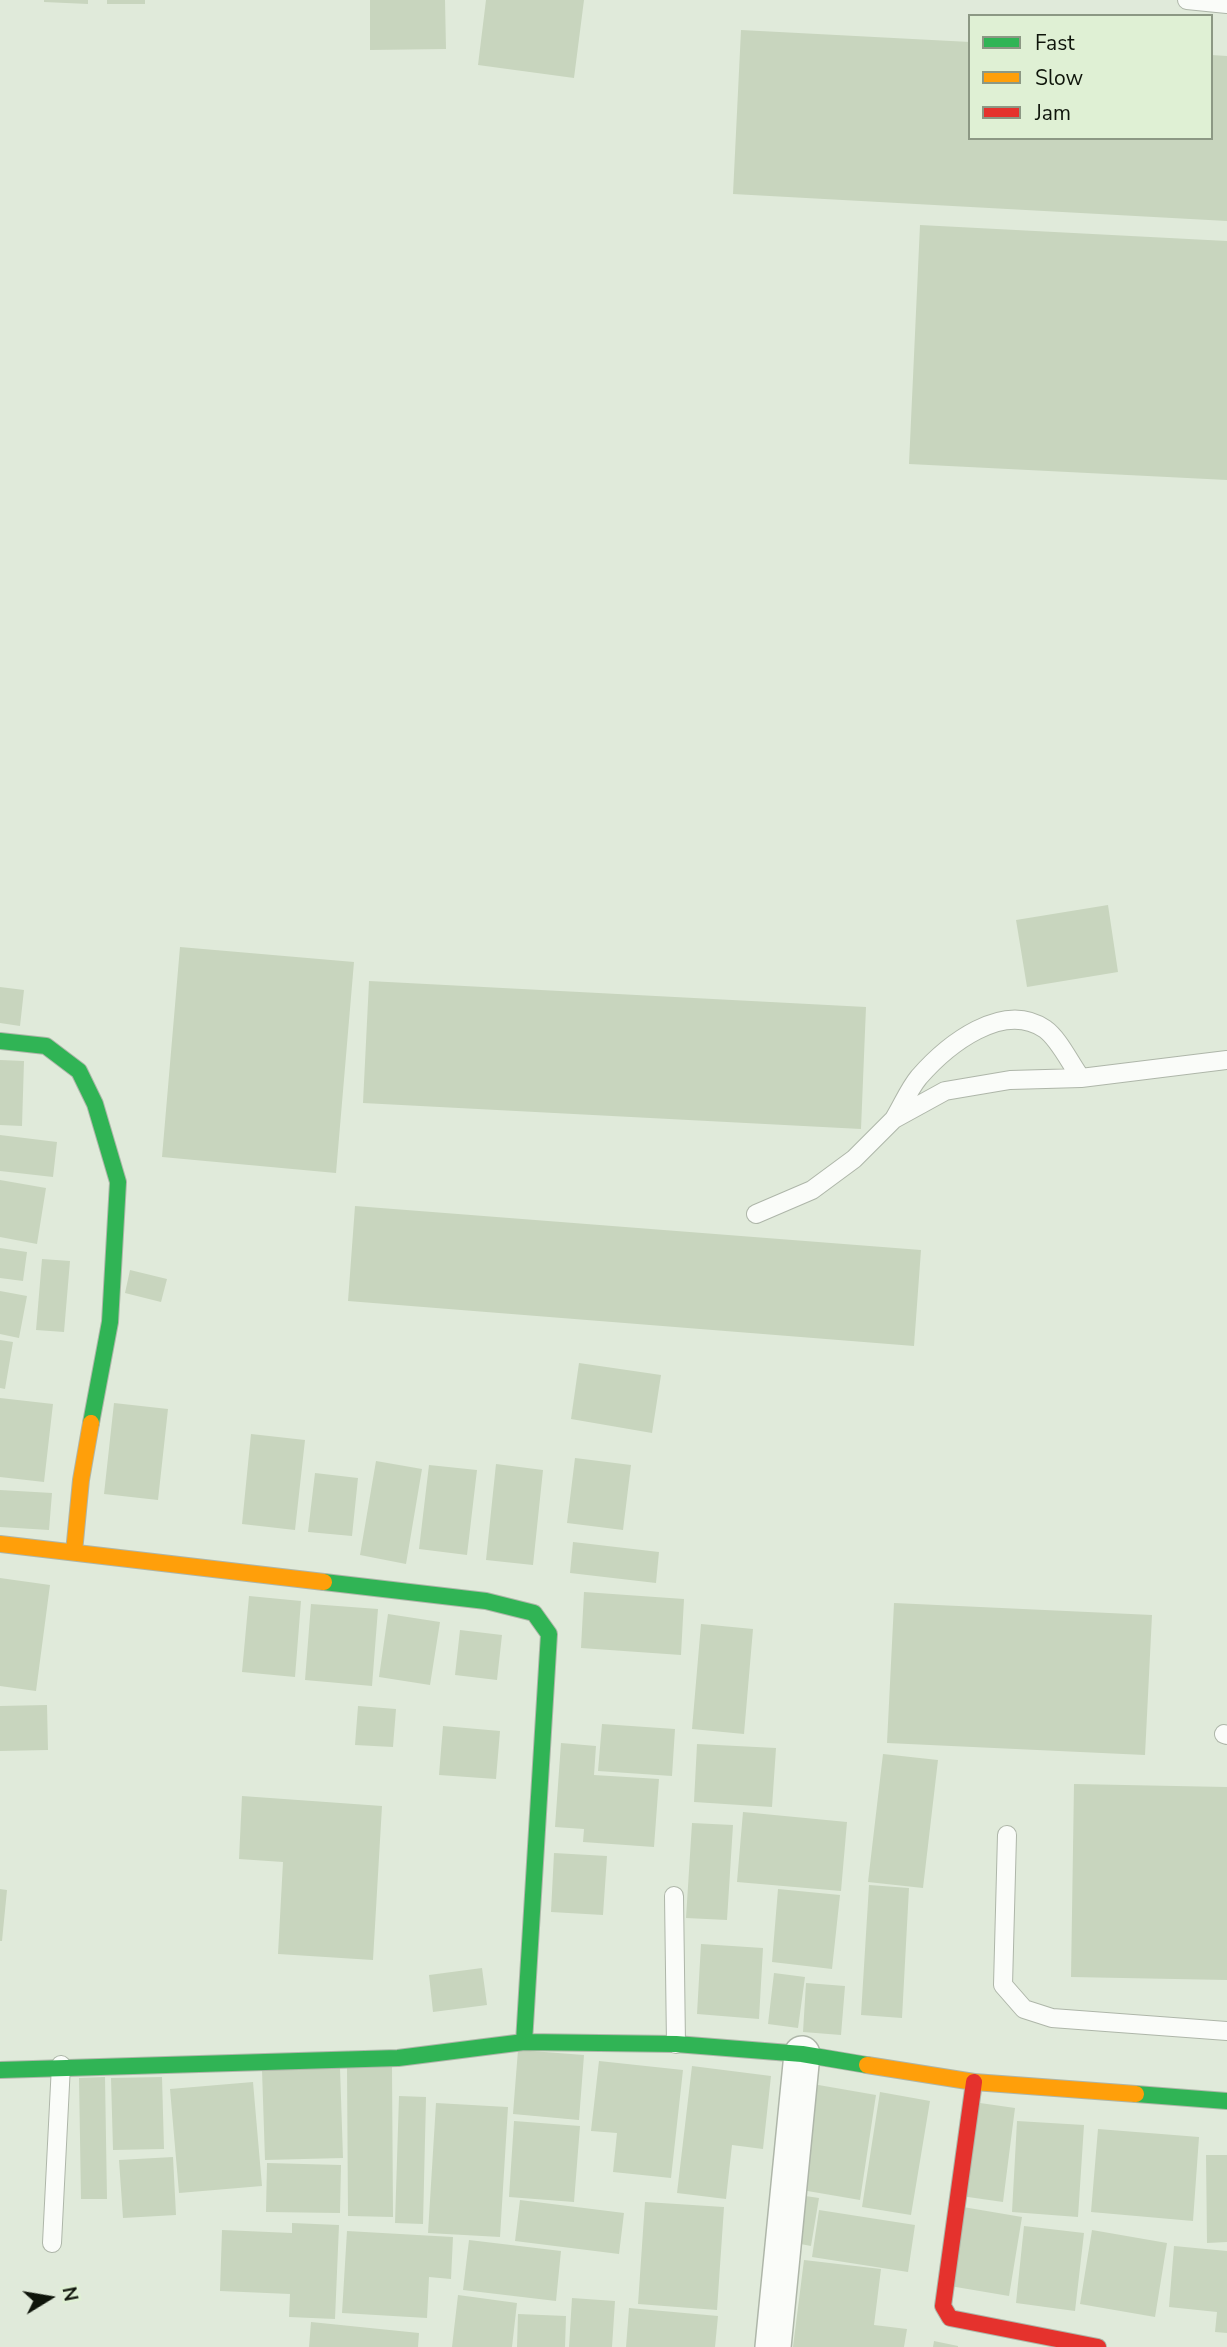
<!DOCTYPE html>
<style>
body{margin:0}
#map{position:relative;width:1227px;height:2347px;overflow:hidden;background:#e0eada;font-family:"Nunito Sans",sans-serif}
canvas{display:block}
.legend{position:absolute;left:968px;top:14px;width:245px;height:126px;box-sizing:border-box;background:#dff0d4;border:2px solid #8c9884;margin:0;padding:9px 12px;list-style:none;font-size:21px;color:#0f150b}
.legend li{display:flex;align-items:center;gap:14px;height:35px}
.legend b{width:35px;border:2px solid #8c9884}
.north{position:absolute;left:14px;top:2263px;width:70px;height:70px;-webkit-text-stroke:5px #dff0d4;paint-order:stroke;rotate:79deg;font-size:19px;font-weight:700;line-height:28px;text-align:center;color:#0f150b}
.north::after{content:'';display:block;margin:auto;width:24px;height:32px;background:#0f150b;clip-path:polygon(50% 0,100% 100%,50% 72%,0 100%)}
</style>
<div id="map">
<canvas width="1227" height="2347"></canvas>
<ul class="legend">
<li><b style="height:9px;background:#30b455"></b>Fast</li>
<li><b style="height:9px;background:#ff9f0a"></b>Slow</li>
<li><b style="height:9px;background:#e5322d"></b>Jam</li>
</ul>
<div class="north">N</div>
</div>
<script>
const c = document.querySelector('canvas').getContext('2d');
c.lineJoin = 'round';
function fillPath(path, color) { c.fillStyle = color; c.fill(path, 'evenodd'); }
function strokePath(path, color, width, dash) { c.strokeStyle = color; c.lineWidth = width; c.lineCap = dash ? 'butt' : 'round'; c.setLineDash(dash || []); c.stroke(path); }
fillPath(new Path2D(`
 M44,0H88V4L44,2Z
 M107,0H145V4H107Z
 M370,0H445L446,49L370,50Z
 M486,0H584L574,78L478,65Z
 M741,30L970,42V138H1211V55L1227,56V221L733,194Z
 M920,225L1227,241V480L909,464Z
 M1108,905L1118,972L1027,987L1016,920Z
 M180,947L354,962L336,1173L162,1157Z
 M369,981L866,1007L861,1129L363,1103Z
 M0,987L24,990L20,1026L0,1023Z
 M0,1060L24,1061L22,1126L0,1125Z
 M0,1135L57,1142L53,1177L0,1171Z
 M0,1180L46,1188L37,1244L0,1237Z
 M355,1206L921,1250L914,1346L348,1301Z
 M0,1248L27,1252L23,1281L0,1278Z
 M42,1259L70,1261L64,1332L36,1330Z
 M130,1270L167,1279L161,1302L125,1293Z
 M0,1291L27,1296L19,1338L0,1334Z
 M0,1340L13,1342L5,1389L0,1388Z
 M579,1363L661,1375L652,1433L571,1419Z
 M0,1398L53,1404L44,1482L0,1477Z
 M114,1403L168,1409L158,1500L104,1494Z
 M251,1434L305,1440L295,1530L242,1524Z
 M575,1458L631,1465L623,1530L567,1523Z
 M376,1461L422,1469L406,1564L360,1555Z
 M496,1464L543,1470L533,1565L486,1560Z
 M429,1465L477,1470L467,1555L419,1549Z
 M315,1473L358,1478L352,1536L308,1532Z
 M0,1490L52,1493L49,1530L0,1527Z
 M573,1542L659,1552L656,1583L570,1573Z
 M0,1578L50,1585L36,1691L0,1686Z
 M584,1592L684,1599L681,1655L581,1648Z
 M249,1596L301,1601L295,1677L242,1672Z
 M894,1603L1152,1615L1145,1755L887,1743Z
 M311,1604L378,1609L372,1686L305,1680Z
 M388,1614L440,1622L430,1685L379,1677Z
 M701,1624L753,1629L744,1734L692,1729Z
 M460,1630L502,1635L497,1680L455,1675Z
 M47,1705L48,1750L0,1751V1706Z
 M358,1706L396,1709L393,1747L355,1745Z
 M602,1724L675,1729L672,1776L598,1771Z
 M443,1726L500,1731L496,1779L439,1775Z
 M561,1743L596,1746L594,1775L659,1779L654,1847L583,1842L584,1829L555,1827Z
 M697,1744L776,1748L772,1807L694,1802Z
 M883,1754L938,1760L923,1888L868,1882Z
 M1074,1784L1227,1787V1980L1071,1977Z
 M242,1796L382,1806L373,1960L278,1954L283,1862L239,1859Z
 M743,1812L847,1822L841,1891L737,1882Z
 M692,1823L733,1825L727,1920L686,1918Z
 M554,1853L607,1856L603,1915L551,1912Z
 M869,1885L909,1888L902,2018L861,2015Z
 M0,1889L7,1890L2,1941H0Z
 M778,1889L840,1895L832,1969L772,1962Z
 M701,1944L763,1948L759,2019L697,2014Z
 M482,1968L487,2005L433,2012L429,1975Z
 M774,1973L805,1977L798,2028L768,2024Z
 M806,1983L845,1986L841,2035L803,2032Z
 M518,2050L584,2055L579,2120L513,2114Z
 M599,2061L683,2070L671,2178L613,2172L617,2133L591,2131Z
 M692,2066L771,2076L763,2149L732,2145L726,2199L677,2193Z
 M347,2067H392L393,2217L348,2216Z
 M340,2068L343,2158L265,2160L262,2070Z
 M105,2077L107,2199H81L79,2078Z
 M162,2077L164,2149L113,2150L111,2078Z
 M253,2082L262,2186L179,2193L170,2089Z
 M807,2083L876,2095L860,2200L790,2188Z
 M880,2092L930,2101L911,2215L862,2207Z
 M399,2096L426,2097L423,2224L395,2223Z
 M973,2102L1015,2108L1003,2202L961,2196Z
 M436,2103L508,2107L500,2237L428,2233Z
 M514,2121L580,2126L574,2202L509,2197Z
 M1017,2121L1084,2125L1078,2217L1012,2212Z
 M1098,2129L1199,2137L1193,2221L1091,2212Z
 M1206,2155H1227V2242L1207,2243Z
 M173,2157L176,2215L123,2218L119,2160Z
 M267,2163L341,2165L340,2213L266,2212Z
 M792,2194L819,2198L811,2246L785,2241Z
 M520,2200L624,2213L619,2254L515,2241Z
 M645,2202L724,2207L717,2310L638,2304Z
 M963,2207L1022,2217L1009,2296L950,2286Z
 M819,2210L915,2225L908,2272L812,2257Z
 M292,2223L339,2225L335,2319L289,2317L290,2294L220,2291L222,2230L292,2233Z
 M1024,2226L1084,2233L1075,2311L1016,2303Z
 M1092,2230L1167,2243L1155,2317L1080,2304Z
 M347,2231L453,2237L451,2279L429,2277L427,2318L342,2313Z
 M469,2240L561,2251L556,2301L463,2290Z
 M1174,2246L1227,2251V2333L1215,2332L1217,2312L1169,2307Z
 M804,2260L881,2269L874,2325L907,2329L904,2347H793Z
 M458,2295L517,2303L512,2347H452Z
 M572,2298L615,2301L612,2347H569Z
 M629,2308L718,2316L715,2347H626Z
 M518,2314L566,2316L565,2347H517Z
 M311,2322L419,2333L418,2347H309Z
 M934,2341L958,2346V2347H933Z`), '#c8d5be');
const lane = new Path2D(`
 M1187,0L1227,4
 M894,1119C902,1106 909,1089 919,1077C947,1045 1003,1000 1045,1029C1059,1039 1070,1063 1081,1078
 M756,1214L812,1190L854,1159L894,1119L945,1091L1010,1080L1081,1078L1227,1060
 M1224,1734L1227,1735
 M1007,1835L1003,1985L1024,2009L1052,2018L1227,2031
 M674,1896L676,2044
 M52,2243L61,2065`);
const street = new Path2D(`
 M773,2347L802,2054`);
const fast = new Path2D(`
 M0,1041L46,1046L79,1071L95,1104L118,1182L110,1322L91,1423
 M324,1582L486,1601L534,1613L549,1634L524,2042
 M0,2070L398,2058L524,2042L676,2044L802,2054L867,2065
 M1136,2094L1227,2101`);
const slow = new Path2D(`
 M0,1544L324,1582
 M74,1552L81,1480L91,1423
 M867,2065L974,2082L1136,2094`);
const jam = new Path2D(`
 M974,2082L943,2306L950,2318L1098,2347`);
strokePath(lane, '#aeb6a9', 20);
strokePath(street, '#aeb6a9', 38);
strokePath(fast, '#aeb6a9', 18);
strokePath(slow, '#aeb6a9', 18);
strokePath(jam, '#aeb6a9', 18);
strokePath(lane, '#fafcf9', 18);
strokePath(street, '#fafcf9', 35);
strokePath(fast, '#30b455', 16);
strokePath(slow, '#ff9f0a', 16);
strokePath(jam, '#e5322d', 16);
</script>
